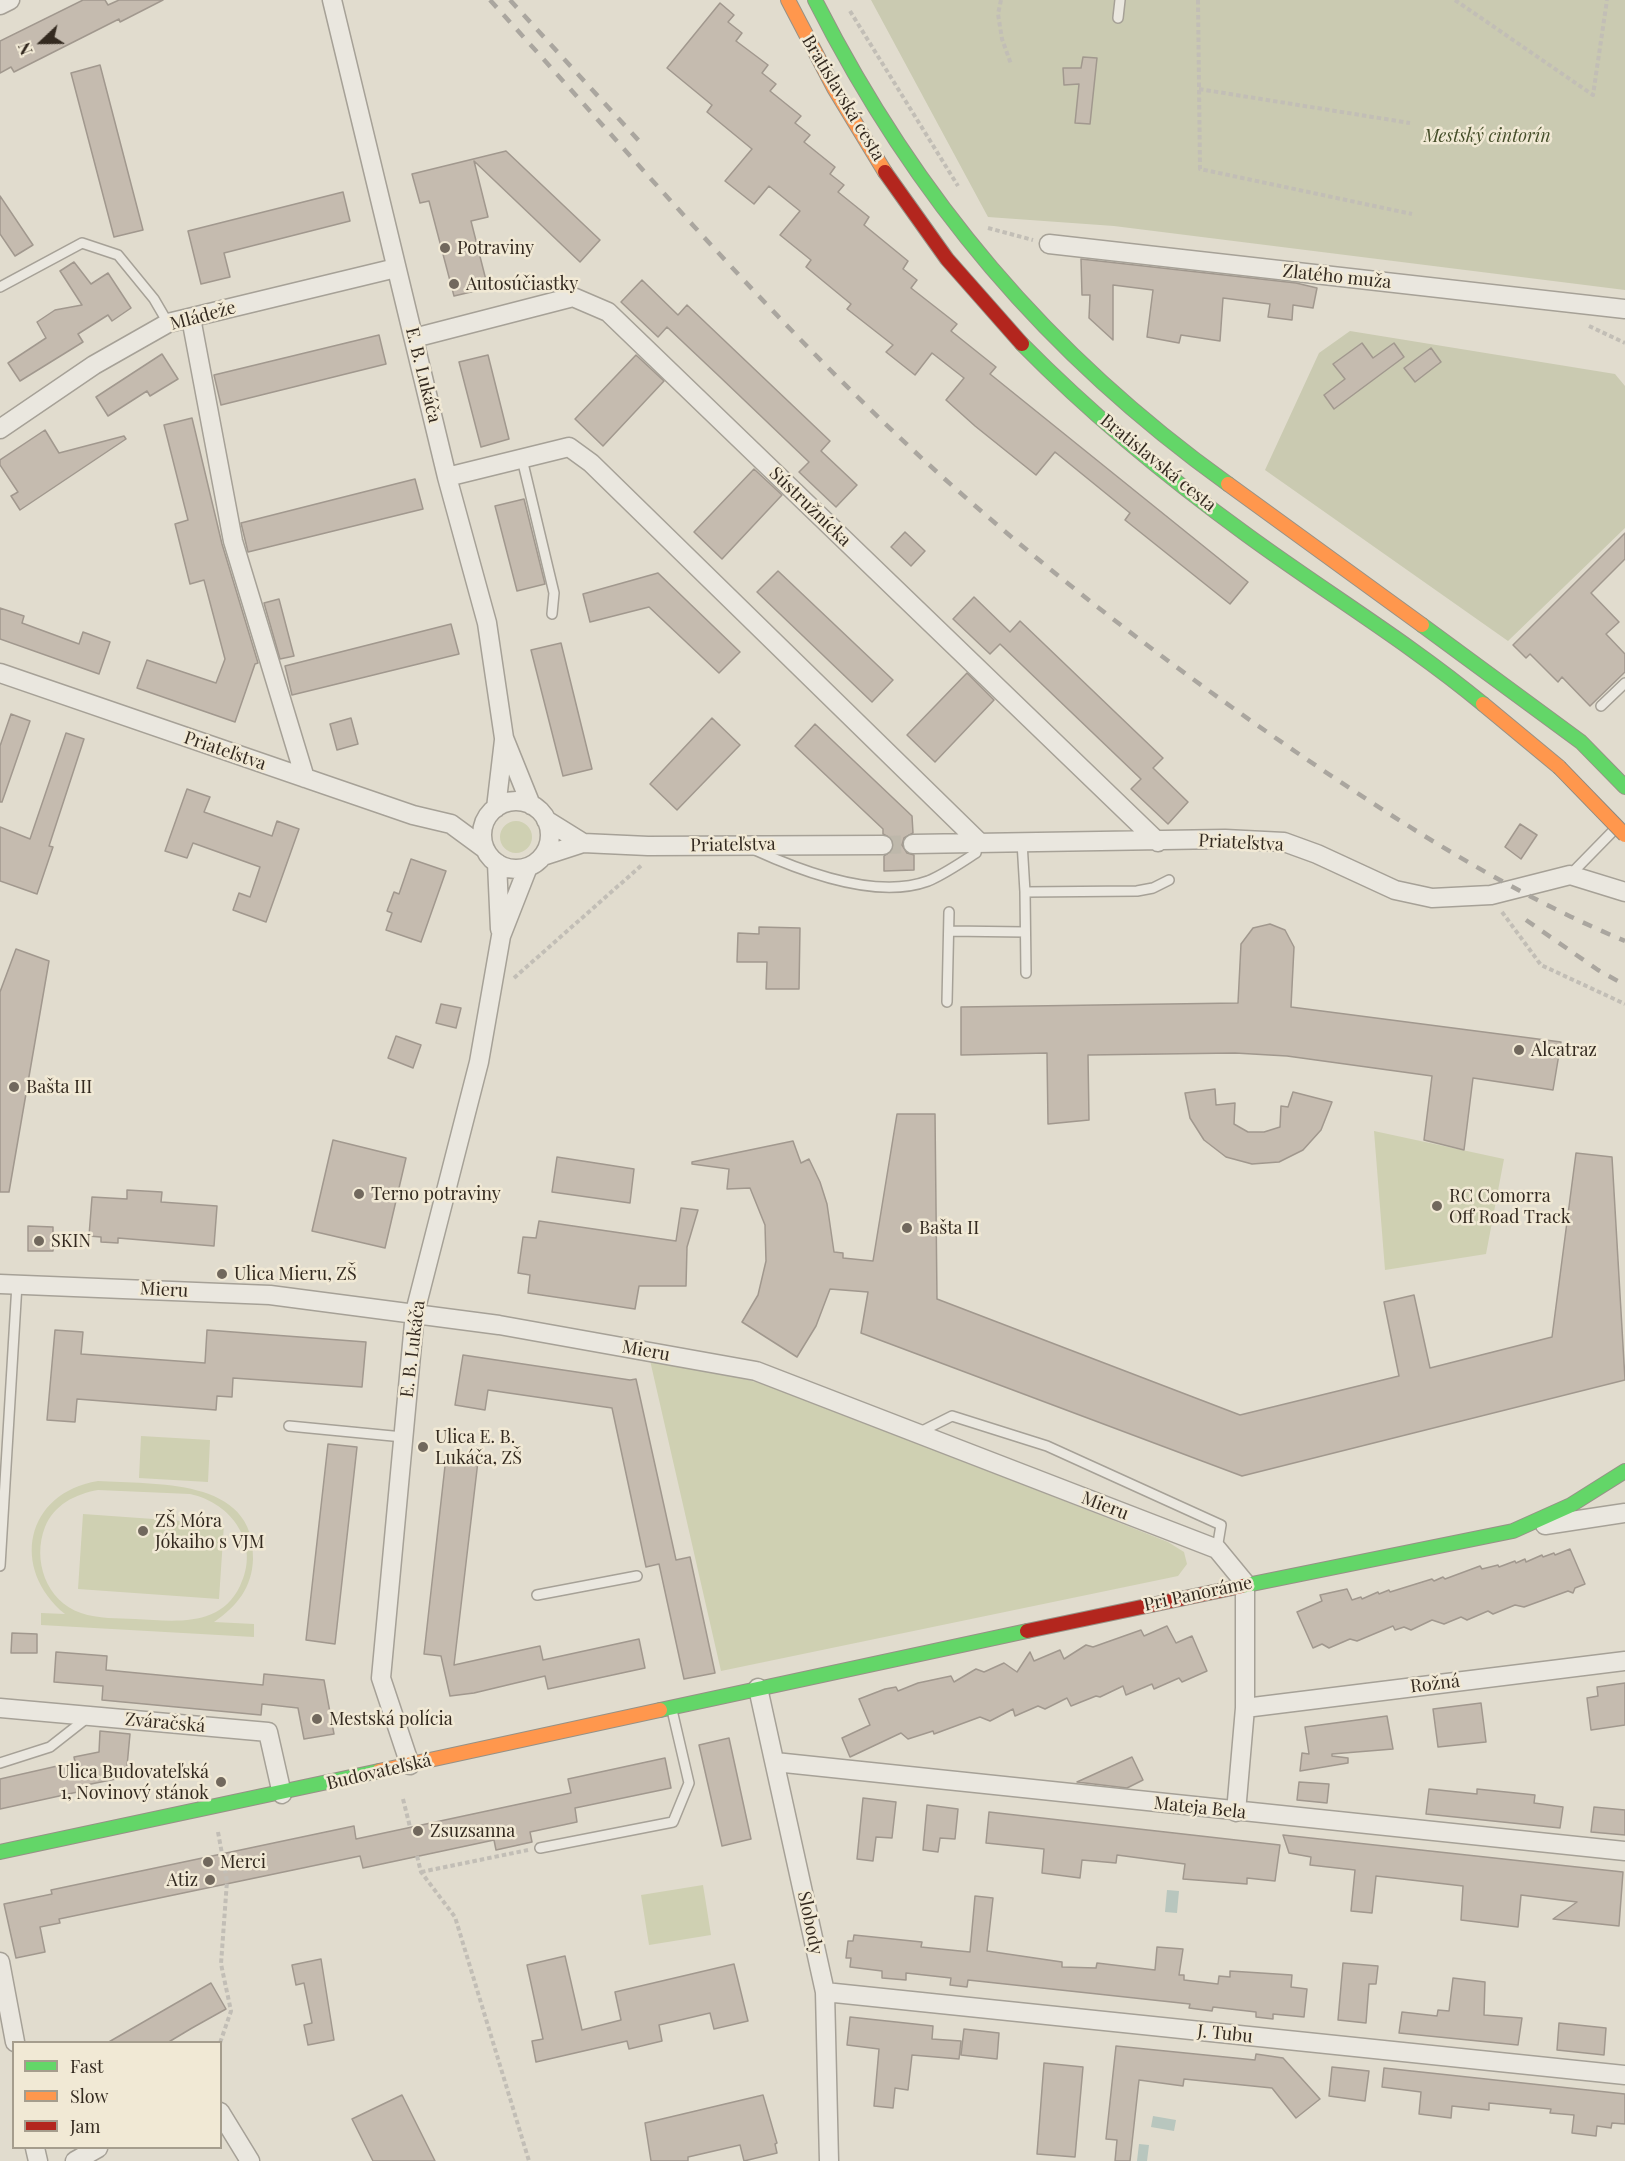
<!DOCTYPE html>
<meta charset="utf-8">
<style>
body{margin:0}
#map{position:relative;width:1625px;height:2161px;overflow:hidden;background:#e1dcce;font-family:"Playfair Display",serif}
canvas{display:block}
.legend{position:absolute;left:12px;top:2041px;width:210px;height:108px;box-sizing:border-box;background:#f1e9d5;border:2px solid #a59d8d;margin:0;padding:8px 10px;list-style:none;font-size:18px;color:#342a20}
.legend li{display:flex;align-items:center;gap:12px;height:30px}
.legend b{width:30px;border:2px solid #a59d8d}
.north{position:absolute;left:12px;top:12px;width:60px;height:60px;-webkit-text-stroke:4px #f1e9d5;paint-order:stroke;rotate:248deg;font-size:16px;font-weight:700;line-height:24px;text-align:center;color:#342a20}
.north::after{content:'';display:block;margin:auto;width:21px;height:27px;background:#342a20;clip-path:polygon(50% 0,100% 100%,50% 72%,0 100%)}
</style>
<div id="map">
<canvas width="1625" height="2161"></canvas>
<ul class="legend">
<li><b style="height:8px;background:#63d668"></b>Fast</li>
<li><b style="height:8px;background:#ff974d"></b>Slow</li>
<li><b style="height:8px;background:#b3261e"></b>Jam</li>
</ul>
<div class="north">N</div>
</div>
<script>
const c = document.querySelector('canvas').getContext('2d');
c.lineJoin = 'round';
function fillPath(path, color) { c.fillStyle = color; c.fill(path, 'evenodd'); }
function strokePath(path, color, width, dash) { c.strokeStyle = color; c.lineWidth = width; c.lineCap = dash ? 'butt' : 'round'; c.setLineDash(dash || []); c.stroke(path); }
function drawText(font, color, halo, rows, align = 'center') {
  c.font = font + ' "Playfair Display",serif'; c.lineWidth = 5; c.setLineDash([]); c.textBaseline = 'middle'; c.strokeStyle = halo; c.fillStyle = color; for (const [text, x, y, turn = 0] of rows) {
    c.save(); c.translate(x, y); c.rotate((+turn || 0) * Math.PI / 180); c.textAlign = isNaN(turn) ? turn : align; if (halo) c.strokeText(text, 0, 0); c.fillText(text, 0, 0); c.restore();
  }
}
fillPath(new Path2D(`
 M500 837a16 16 0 1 1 32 0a16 16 0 1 1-32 0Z
 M1374,1131L1504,1159L1486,1254L1385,1270Z
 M649,1356L777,1387L1168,1542L1184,1552L1187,1564L1178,1576L721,1671Z
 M141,1436L210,1440L208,1482L139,1478Z
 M98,1481C153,1485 256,1476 253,1559C252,1588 237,1606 214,1622L254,1624V1637L41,1625V1613L65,1614C10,1569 25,1493 98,1481ZM98,1490L190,1494C232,1503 261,1544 240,1586C220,1628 174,1621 135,1619C118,1618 98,1619 81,1613C46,1601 32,1560 45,1527C54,1505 75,1494 98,1490Z
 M83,1514L224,1524L219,1599L78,1589Z
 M703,1885L711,1935L649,1945L641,1895Z`), '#cfd0b2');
fillPath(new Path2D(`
 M871,0H1625V290L1114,226L988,217Z
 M1350,331L1615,374L1625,386V528L1508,641L1265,470L1319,353Z`), '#cacab1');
fillPath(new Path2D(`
 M1167,1890L1179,1891L1177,1913L1165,1912Z
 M1153,2116L1176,2120L1174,2131L1151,2127Z
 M1139,2144L1149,2145L1147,2161H1137Z`), '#b8c6be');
const building = new Path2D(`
 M83,0H105L108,5L119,0H163L120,22L119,19L14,72L11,67L0,73V41Z
 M720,3L734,15L728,22L742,33L736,41L768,65L762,73L776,84L770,91L801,116L795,123L810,135L804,142L835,167L830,174L844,185L838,192L869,217L864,225L908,261L903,269L917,280L911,288L957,324L951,331L996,367L990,374L1248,582L1230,604L1125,520L1130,513L1055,452L1036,475L975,426L946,400L964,378L932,353L915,375L886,352L893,345L847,309L851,304L806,267L811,260L780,235L800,211L769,186L754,204L725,181L752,149L707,112L712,105L667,68Z
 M1083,57L1097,58L1090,124L1075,123L1079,84L1064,85L1063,68H1081Z
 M100,65L143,230L114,237L71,73Z
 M506,151L600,240L580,262L474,161L488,217L471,221L488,288L454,296L429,201L420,203L412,174Z
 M343,192L350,221L224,253L230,277L201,284L188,231Z
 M0,196L33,245L15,256L0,234Z
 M1081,259L1296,283L1317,288L1313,308L1293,305L1292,320L1268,317L1270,304L1223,298L1220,341L1181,335L1179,343L1147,337L1153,290L1113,285V340L1089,318L1090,295H1082Z
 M74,262L91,284L108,273L131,308L112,321L108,315L78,334L83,342L20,381L8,363L46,338L37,322L55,310L82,305L60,271Z
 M642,280L678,315L687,305L830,441L821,451L857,485L836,507L799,472L809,462L720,377L667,327L658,337L621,302Z
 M379,335L386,364L221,405L214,375Z
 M1362,343L1373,358L1394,343L1404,357L1334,409L1324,395L1345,379L1333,364Z
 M1431,348L1441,362L1415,382L1404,368Z
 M162,354L178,379L150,396L147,391L108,416L96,397Z
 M488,355L509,439L481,447L459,362Z
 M636,355L664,381L603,446L575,419Z
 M192,418L222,544L258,663L255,664L235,722L137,688L147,660L216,683L225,659L204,580L190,584L175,524L188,520L164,425Z
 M45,430L59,453L124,436L126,439L20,510L11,496L18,492L0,465V460Z
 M754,469L782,495L722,559L694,532Z
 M415,479L423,509L248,552L241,523Z
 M524,499L545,584L517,591L495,506Z
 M905,532L925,551L911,566L891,547Z
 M1625,533V559L1591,593L1619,622L1606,634L1625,654V672L1590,706L1562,677L1558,682L1530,654L1526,658L1513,645Z
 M778,571L893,680L872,702L757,592Z
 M658,573L740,652L719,673L649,607L590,622L583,594Z
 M974,597L1010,632L1020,621L1163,758L1153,768L1188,802L1168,824L1131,789L1141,779L1000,644L990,654L953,619Z
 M279,599L294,656L280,659L264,603Z
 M0,608L24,616L22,623L79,644L83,632L110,642L99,674L0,639Z
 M451,624L459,654L292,695L285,666Z
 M561,643L592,769L563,776L531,650Z
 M967,673L994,700L935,762L907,735Z
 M11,714L30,721L2,802H0V746Z
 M351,718L358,744L337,750L330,724Z
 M712,718L740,745L677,810L650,784Z
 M815,724L912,816L913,833L904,838L902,845L907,853L914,855V870L884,871V856L893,850L892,839L883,834V829L795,746Z
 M66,733L84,739L49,846L53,847L37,894L0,881V827L30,839Z
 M187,789L210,797L204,812L272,836L277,821L299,829L266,922L233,910L239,893L250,897L260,867L193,843L187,858L165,851Z
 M1520,824L1537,835L1521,859L1505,847Z
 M411,859L446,871L421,942L386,930L392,913L387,911L394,892L399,894Z
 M1270,924L1285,930L1294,947L1291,1007L1561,1042L1553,1090L1473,1078L1464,1150L1424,1140L1432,1076L1287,1056L1235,1053L1088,1055L1089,1120L1048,1124L1047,1053L961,1055V1007L1238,1003L1241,944L1253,928Z
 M759,927L800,928L799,989H766L767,962H737L738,933L759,934Z
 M16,949L49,961L9,1192H0V992Z
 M441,1004L461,1008L456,1028L436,1023Z
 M396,1036L421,1045L413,1068L388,1058Z
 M1215,1089L1216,1105L1235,1103L1234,1124L1248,1132H1264L1280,1127L1281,1106L1288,1107L1293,1092L1332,1102L1321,1130L1303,1150L1279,1162L1252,1164L1226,1157L1204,1140L1190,1118L1185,1093Z
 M897,1114H935L937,1299L1240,1415L1399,1376L1384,1302L1414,1295L1430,1368L1552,1337L1576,1153L1612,1157L1625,1380L1242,1476L861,1333L868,1292L830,1289L816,1326L797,1357L742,1322L758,1295L766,1261L765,1225L750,1188L727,1189L729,1169L692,1164V1162L793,1141L801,1163L809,1159L820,1182L827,1204L834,1252L843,1253V1258L873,1261Z
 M333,1140L406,1158L385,1248L312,1231Z
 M557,1157L634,1169L630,1203L552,1192Z
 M127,1190L162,1192L161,1202L217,1206L214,1246L118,1238V1243L101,1242V1237L89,1236L92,1197L127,1199Z
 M681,1208L698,1210L687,1247L686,1286H639L635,1309L528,1293L530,1275L518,1273L523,1237L536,1238L539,1221L676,1241Z
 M28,1226L53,1227V1251H28Z
 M55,1330L83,1332L81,1354L205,1363L207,1330L366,1342L362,1387L233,1378L232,1397L217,1396L216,1410L77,1399L75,1422L47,1420Z
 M463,1355L630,1380L636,1379L676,1560L690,1557L715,1673L684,1679L659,1564L646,1567L612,1408L488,1390L485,1410L455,1405Z
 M328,1444L357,1447L335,1644L306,1640Z
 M446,1457L478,1461L454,1665L540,1646L543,1660L639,1639L645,1668L548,1689L545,1676L474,1693L450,1696L441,1656L424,1654Z
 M1570,1549L1585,1584L1575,1588L1573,1593L1568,1591L1524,1607L1515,1605L1493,1614L1488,1611L1467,1620L1461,1617L1444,1624L1432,1620L1411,1630L1404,1627L1395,1630L1393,1626L1357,1641L1350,1639L1329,1648L1322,1644L1313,1648L1297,1612L1322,1601L1320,1595L1347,1589L1352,1600L1361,1597L1362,1599L1378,1592L1379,1594L1389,1590L1390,1592L1432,1579L1434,1581L1443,1577L1445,1579L1480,1566L1482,1569L1498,1565L1499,1567L1515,1561L1516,1563L1525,1559L1526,1562L1542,1555L1543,1557L1554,1553L1555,1555Z
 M1167,1626L1176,1643L1192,1636L1207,1671L1182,1682L1179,1678L1154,1689L1152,1684L1126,1695L1123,1686L1100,1697L1096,1696L1071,1706L1067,1698L1045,1709L1038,1706L1015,1716L1013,1709L990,1721L980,1717L934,1734L933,1731L908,1739L901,1733L850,1757L842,1738L870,1725L859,1699L885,1689L896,1687L898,1691L918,1683L951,1676L954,1682L976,1669L984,1672L1004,1663L1017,1672L1030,1652L1034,1661L1060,1650L1064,1659L1086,1645L1093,1647L1141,1630L1144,1636Z
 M12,1633L37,1634V1653H11Z
 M56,1652L107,1656L106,1670L263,1685L264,1674L324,1680L334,1734L304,1739L298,1708L262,1704L261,1715L102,1700L103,1686L54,1682Z
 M1625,1683V1725L1591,1730L1587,1698L1598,1696L1597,1687Z
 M1481,1703L1486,1742L1438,1747L1433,1709Z
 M1387,1716L1393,1749L1332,1754V1756L1348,1758V1763L1300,1771L1302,1753L1309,1754L1305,1727Z
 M100,1731L130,1734L126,1777L81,1786L82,1791L0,1809V1779L75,1762L74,1757L99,1752Z
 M729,1738L751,1839L722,1846L699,1745Z
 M1132,1757L1143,1780L1127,1788L1077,1782Z
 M665,1758L671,1788L575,1808L577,1822L530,1832L532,1842L496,1850L494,1840L363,1868L360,1856L59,1919L60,1923L40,1927L45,1952L16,1958L4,1904L52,1894L51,1890L354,1826L356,1839L571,1793L568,1779Z
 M1299,1782L1329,1784L1327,1803L1297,1800Z
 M1429,1789L1477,1794V1789L1535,1795L1534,1803L1563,1807L1560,1828L1426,1814Z
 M863,1798L896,1802L892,1838L876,1837L873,1861L857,1859Z
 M927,1805L958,1809L955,1839L940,1838L938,1852L923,1850Z
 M1594,1807L1625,1810V1835L1591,1832Z
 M989,1812L1280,1845L1275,1881L1247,1878V1884L1183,1879L1185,1864L1117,1855L1116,1863L1082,1860L1080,1878L1042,1873L1044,1849L986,1843Z
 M1283,1835L1623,1872L1619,1926L1553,1919L1577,1902L1521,1895L1518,1927L1461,1920L1463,1886L1376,1876L1372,1913L1351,1911L1355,1870L1310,1865L1311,1857L1289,1853Z
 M975,1896L993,1898L987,1951L1062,1962V1967L1096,1968L1097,1963L1155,1970L1157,1947L1183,1949L1179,1975H1184V1980L1218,1984L1219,1976L1230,1977V1971L1292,1975L1291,1987L1307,1989L1304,2017L1273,2014V2019L1256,2017V2012L1213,2007L1212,2011L1189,2008L1190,2004L968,1980L967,1987L950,1985L951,1978L906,1973V1980L882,1978V1971L850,1967L851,1958H846L848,1941H853L854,1935L922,1942L921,1947L970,1952Z
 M565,1956L582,2030L621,2020L615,1992L734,1964L748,2021L714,2029L710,2013L659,2025L662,2041L629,2049L627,2041L536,2062L532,2041L543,2039L527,1965Z
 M321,1959L334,2040L308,2045L304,2025L312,2023L304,1983L296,1985L292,1965Z
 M1343,1963L1378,1966L1376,1984H1369L1366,2023L1338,2020Z
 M1453,1978L1485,1982L1484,2015L1522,2018L1518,2045L1399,2033L1402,2012L1437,2016L1438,2010L1449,2011Z
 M211,1983L226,2009L192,2028L167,2043H107Z
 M850,2017L933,2026L932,2039L961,2041L959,2059L912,2055L908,2090L895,2088L893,2108L874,2106L879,2049L847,2045Z
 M1559,2023L1606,2028L1604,2055L1557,2050Z
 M964,2029L999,2033L997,2059L961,2055Z
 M1116,2046L1255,2060L1256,2054L1283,2058L1320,2099L1296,2118L1272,2088L1184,2079L1183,2086L1139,2080L1130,2161H1115L1117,2140L1106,2139Z
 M1044,2063L1083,2067L1075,2157L1037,2154Z
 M1332,2067L1369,2071L1365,2101L1329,2096Z
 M1384,2068L1625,2094V2124L1612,2123L1611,2128L1597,2126L1596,2136L1572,2133L1574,2115L1550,2113L1551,2109L1489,2103V2110L1452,2106L1451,2118L1419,2114L1421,2092L1382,2087Z
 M402,2095L435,2161H373L352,2119Z
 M763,2095L777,2143L775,2144L777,2153L744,2161L740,2145L688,2157V2161H651L645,2123Z`);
fillPath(building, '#c5bbaf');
strokePath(building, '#a1988e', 1.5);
strokePath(new Path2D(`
 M883,845L913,844`), '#beb8ab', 18, [18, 9]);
const lane = new Path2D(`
 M1118,18L1120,0
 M0,287L82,243L118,255L154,299L168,323
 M522,459L554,593L552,614
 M1601,706L1625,683
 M1022,842L1025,892L1137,891L1153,888L1169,880
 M755,850C803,872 876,900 928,881C945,874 960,863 976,853L978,841
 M1570,875L1615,829
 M1025,892L1026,973
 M949,931L1025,932
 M947,1002L949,912
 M289,1426L403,1437
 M918,1433L952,1416L1047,1446L1221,1525L1217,1549
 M0,1566L17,1284
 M537,1595L637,1576
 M0,1763L50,1747L87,1718
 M540,1848L673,1822L689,1783L672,1710`);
const street = new Path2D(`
 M332,0L447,477L487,623L504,738L531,805
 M0,5L10,0
 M1049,244L1625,309
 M191,318L233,541L305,778
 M414,338L573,297L608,312L1158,842
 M0,429L94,365L168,323L396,268
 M447,477L569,447L591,463L978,841
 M0,673L413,815L451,824L485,849
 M482 835a34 34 0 1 1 68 0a34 34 0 1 1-68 0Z
 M496,808L504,740
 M546,820L583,843
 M913,844L1225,839L1284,842L1317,854L1395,890L1432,898L1491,895L1570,875L1625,892
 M543,856L583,843L648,846L883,845
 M497,863L500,929
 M0,1284L270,1295L499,1325L756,1371L1217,1549L1245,1583V1708L1236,1812
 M1545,1525L1625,1513
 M758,1688L825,1992L829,2161
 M0,1708L268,1732L282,1794
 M1245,1708L1625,1661
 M775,1762L1625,1851
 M410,1765L381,1678L415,1312L479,1062L501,936L528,867
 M0,1962L15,2042
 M825,1992L1625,2075
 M220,2112L250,2161
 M35,2148L38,2161
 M75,2161L98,2148`);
const fast = new Path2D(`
 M815,0C915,198 1048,355 1228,484
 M1022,344C1091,414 1167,477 1247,535C1325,592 1408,642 1483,704
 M1422,625L1581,742L1625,787
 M1242,1586L1513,1531L1571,1505L1625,1471
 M660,1710L1027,1631
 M0,1852L379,1771`);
const slow = new Path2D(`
 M788,0L834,88L885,172
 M1228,484L1422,625
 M1483,704L1559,767
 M379,1771L660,1710`);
const jam = new Path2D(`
 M885,172L947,259L1022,344
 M1027,1631L1242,1586`);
strokePath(lane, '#a6a197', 12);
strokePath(street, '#a6a197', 21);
strokePath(fast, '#969186', 16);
strokePath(slow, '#969186', 16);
strokePath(jam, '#969186', 16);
strokePath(new Path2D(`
 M1001,0L998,14L1002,39L1011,64
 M1198,0L1200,169L1412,214
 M1455,0L1593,95L1607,0
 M850,11L958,186
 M1199,89L1410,123
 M988,228L1033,240
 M1589,326L1625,343
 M1502,912L1541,965L1625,1004
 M514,978L643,864
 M403,1799L410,1827
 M218,1832L227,1881L221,1964L231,2011L220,2043
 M417,1856L421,1872L455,1917L529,2161
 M421,1872L528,1850`), '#c2beb6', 4, [4.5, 3]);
strokePath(lane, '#eae7df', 9);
strokePath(street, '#eae7df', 18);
strokePath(fast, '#63d668', 14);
strokePath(slow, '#ff974d', 14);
strokePath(jam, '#b3261e', 14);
strokePath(new Path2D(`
 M490,0C632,156 770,319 926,462C1042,568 1166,663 1296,752C1400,823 1508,892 1625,941
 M510,0L640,142
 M1526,920L1598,970L1625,985`), '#aaa69f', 4.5, [10, 10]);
const slowBridge = new Path2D(`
 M1559,767L1625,835`);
strokePath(slowBridge, '#8c877e', 16, []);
strokePath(slowBridge, '#ff974d', 14);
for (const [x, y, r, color] of [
 [445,248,6,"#71685d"],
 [454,284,6,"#71685d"],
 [1519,1050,6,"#71685d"],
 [14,1087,6,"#71685d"],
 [359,1194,6,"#71685d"],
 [1437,1206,6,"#71685d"],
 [907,1228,6,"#71685d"],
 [39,1241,6,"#71685d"],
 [222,1274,6,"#71685d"],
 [423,1447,6,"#71685d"],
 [143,1531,6,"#71685d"],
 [317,1719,6,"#71685d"],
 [221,1782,6,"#71685d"],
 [418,1831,6,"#71685d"],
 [208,1862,6,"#71685d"],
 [210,1880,6,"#71685d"]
]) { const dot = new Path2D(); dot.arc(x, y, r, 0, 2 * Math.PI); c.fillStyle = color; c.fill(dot); strokePath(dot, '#f1e9d5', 2); }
drawText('18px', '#342a20', '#f1e9d5', [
 ["Bratislavská cesta",843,98,59],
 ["Zlatého muža",1337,277,6],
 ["Mládeže",203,316,-15],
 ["E. B. Lukáča",423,375,76],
 ["Bratislavská cesta",1158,463,39],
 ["Sústružnícka",810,507,44],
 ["Priateľstva",225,751,19],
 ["Priateľstva",1241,843,3],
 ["Priateľstva",733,845,-1],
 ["Mieru",164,1290,3],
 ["E. B. Lukáča",413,1349,-83],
 ["Mieru",646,1351,10],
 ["Mieru",1105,1506,21],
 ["Pri Panoráme",1198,1594,-12],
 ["Rožná",1435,1684,-7],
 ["Zváračská",165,1723,5],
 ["Budovateľská",379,1772,-13],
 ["Mateja Bela",1200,1808,6],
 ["Slobody",810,1923,78],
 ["J. Tubu",1225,2034,6]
]);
drawText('italic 18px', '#454e29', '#f1e9d5', [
 ["Mestský cintorín",1487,136]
]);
drawText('18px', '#342a20', '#f1e9d5', [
 ["Potraviny",457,248],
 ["Autosúčiastky",466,284],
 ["Alcatraz",1531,1050],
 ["Bašta III",26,1087],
 ["Terno potraviny",371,1194],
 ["RC Comorra",1449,1196],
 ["Off Road Track",1449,1217],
 ["Bašta II",919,1228],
 ["SKIN",51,1241],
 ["Ulica Mieru, ZŠ",234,1274],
 ["Ulica E. B.",435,1437],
 ["Lukáča, ZŠ",435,1458],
 ["ZŠ Móra",155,1521],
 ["Jókaiho s VJM",155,1542],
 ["Mestská polícia",329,1719],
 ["Ulica Budovateľská",209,1772,"right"],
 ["1, Novinový stánok",209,1793,"right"],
 ["Zsuzsanna",430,1831],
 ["Merci",220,1862],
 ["Atiz",198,1880,"right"]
], 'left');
</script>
